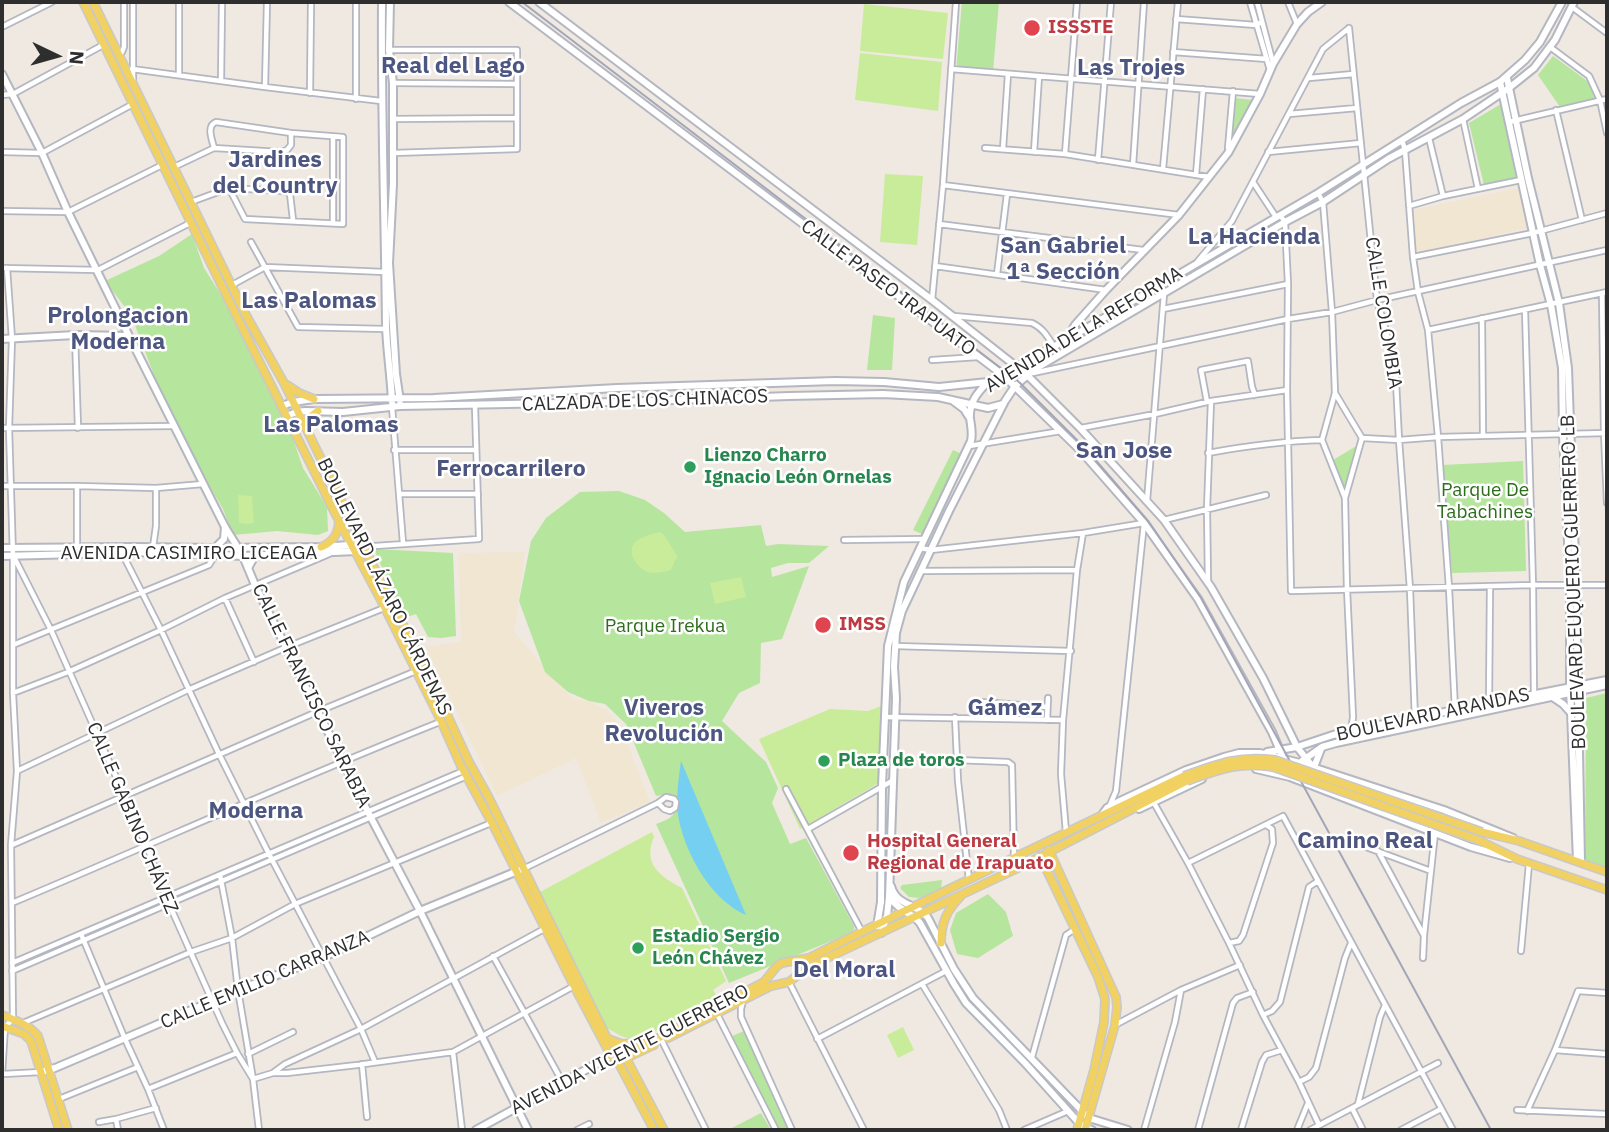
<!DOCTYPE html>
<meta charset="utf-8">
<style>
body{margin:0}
#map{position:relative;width:1609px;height:1132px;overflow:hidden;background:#efe9e1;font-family:"IBM Plex Sans",sans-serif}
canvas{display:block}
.frame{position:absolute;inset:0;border:4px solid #2e2e2e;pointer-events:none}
.north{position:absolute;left:21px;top:21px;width:70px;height:70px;-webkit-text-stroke:5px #fff;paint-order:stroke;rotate:95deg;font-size:19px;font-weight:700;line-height:28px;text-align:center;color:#2e2e2e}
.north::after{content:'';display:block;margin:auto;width:24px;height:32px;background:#2e2e2e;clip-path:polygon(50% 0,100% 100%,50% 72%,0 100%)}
</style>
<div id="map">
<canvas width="1609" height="1132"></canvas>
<div class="frame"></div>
<div class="north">N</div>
</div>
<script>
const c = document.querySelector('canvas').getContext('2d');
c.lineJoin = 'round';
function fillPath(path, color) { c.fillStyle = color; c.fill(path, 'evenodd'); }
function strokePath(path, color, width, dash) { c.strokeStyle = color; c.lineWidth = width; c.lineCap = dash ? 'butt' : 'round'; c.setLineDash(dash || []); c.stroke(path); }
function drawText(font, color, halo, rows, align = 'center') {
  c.font = font + ' "IBM Plex Sans",sans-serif'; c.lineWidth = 5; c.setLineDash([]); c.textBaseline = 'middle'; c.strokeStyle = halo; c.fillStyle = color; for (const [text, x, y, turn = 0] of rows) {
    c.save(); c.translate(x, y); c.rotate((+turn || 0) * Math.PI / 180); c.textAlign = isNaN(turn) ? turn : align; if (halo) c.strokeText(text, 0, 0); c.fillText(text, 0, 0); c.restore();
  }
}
fillPath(new Path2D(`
 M1518,188L1527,228L1416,254L1413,210Z
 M525,552L514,632L573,700L589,701L606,710L621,727L650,802L601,823L576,758L497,796L426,647L461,642L459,553Z`), '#f0e6d1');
fillPath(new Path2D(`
 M962,2H999L993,72L956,70Z
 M1553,56L1590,83L1595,100L1560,107L1538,75Z
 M1235,98L1253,100L1229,147Z
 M1501,104L1516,178L1484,185L1469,123Z
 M192,234L204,268L228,306L287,421L303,468L327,507L328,531L318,535L277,531L233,535L223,509L203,475L157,383L131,315L105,281L159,256Z
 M873,315L895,318L892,370H867Z
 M1358,445L1345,485H1342L1333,460Z
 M953,450L962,454L922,534L913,530Z
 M1523,461L1526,571L1452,573L1442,465Z
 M619,491L645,500L664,513L685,532L761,525L766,546L778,544L829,546L809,563H788L771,568L772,577L809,566L782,639L761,643L760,683L739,693L722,721L766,762L778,788L772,803L790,844L806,838L854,926V930L841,937L729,983L656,824C672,818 677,816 677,798L670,794L656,796L626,724L605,704L589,701L568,692L545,672L519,601L531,541L546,518L580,492Z
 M374,549L453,553L456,636L441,638L428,637L416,614L404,618Z
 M1607,693V868L1585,859L1586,698Z
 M942,880L941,888L920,898L909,897L900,888L902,885Z
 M988,894L1006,912L1013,936L978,958L957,954L950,930L956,913Z
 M744,1031L793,1130H779L732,1036Z
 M761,1113L771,1130H728Z`), '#b6e59e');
fillPath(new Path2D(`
 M864,4L948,13L943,59L860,51Z
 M860,53L942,62L938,111L855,100Z
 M885,174L923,176L917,245L880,242Z
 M238,495L252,496L254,523L247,524L239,523Z
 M660,532L664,535L678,557L675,560L671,570C663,572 657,574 648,572C636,568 624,549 638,540C644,536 653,534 660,532Z
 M741,577L746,597L715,604L710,583Z
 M881,706L879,783L800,829L759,739L830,709L868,711Z
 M652,832L654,837C642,864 661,877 682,888L726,981L713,990L716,995L714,1000L644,1037L631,1039L621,1036L607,1028L581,980L540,892Z
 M903,1027L914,1050L898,1058L887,1035Z`), '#c9ec9a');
fillPath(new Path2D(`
 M681,761L746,915C709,900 679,844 677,805C677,790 679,775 681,761Z`), '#75cff0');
const minor = new Path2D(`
 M179,2V75
 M356,2V99
 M1250,2L1270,70
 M1257,2L1273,63
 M1288,2L1297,24
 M1572,7L1607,33
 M1176,19L1256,25L1262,22
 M2,27L52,2
 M1349,28L1377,300L1395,362L1399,440L1410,589L1415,719
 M1550,47L1589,76L1600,100L1607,133
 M389,50H517V149L393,153
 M1173,52L1267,59
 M118,54L122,52L124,47V2
 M132,69L265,87L381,101
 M951,69L1260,94
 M1309,78L1353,74
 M133,80V2
 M221,81L222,2
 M393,83L517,84
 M265,87L267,2
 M310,93L311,2
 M2,95L13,94L103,45
 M1556,110L1582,220
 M1289,114L1357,108
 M393,119L517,118
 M1463,119L1478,189
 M1509,122L1607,99
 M1429,138L1443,196
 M1402,140L1405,150L1413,257L1418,292L1428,330L1438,437L1449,588L1455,710
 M214,148C212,139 206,126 216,122L291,133L343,137V224L245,219L229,188
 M985,148L1065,154L1209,177
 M1228,148L1233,91
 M1003,149L1008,74
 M2,152L42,153L133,104
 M1034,152L1039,76
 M1268,152L1361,143
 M1065,154L1077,2
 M1098,160L1111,2
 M1133,165L1144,2
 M174,167L214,148L280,152L287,150L291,145V133
 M1163,169L1178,2
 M1196,175L1203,89
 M1253,182L1276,217
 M943,185L1179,215
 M1318,193L1323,202L1332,312L1335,393L1322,440L1345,498
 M191,202L229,188L284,191L290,194L293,220
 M1409,206L1443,196L1521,180
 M2,211L68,212L162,165
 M1280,215L1285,222L1288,284L1287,390L1291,591L1533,585H1607
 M333,222V137
 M939,224L1143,250
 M251,242L298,327L386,329
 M1413,257L1533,233L1607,213
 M1198,261L1232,221L1323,49L1349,28
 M935,266L1106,290
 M2,268L98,270L190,223
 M997,274L1007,194
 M232,285L265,267L385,272
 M1602,293L1604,433L1607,503
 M932,300L943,185L956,2
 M1163,309L1288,284
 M1525,310L1533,585L1534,696
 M954,316L1032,323C1043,328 1048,337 1054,347
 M1482,318L1483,435
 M1428,330L1607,292
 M75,335L78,428
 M932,360L978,357
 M1033,373L1288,319L1332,312L1377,300L1607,250
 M1335,393L1362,438L1345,498L1347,589L1353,717L1351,731V740
 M1207,402L1201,370L1248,361L1252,387L1255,395
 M392,407L403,543
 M2,428L174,426
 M1081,428L1155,414L1211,401L1287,390
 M1362,438L1399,440L1438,437L1607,433
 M969,446L1061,431
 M394,450H476
 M1208,453C1246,446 1283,441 1322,440
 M2,486H77L156,488L203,484
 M77,486V548
 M399,494H478
 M1147,501L1164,294
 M1164,520L1266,495
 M844,540L924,539
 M363,544L375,546L479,539L475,406
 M153,547L156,526V488
 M920,548L931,550L1083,533L1144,523L1116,791L1110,805
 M122,553L161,630L219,754L269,854L361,1029L375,1062
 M14,557L51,630L147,847L166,897L222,1023L237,1053L253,1079
 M922,571L1077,570
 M1208,581L1207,509L1211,401
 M225,598L254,662
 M13,645L209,565L215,555
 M895,646L1071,651
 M13,693L68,672L161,630L225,598L329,554
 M981,702L1047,707
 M1489,703L1490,586
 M885,717L1063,720
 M955,717L958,781L969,880
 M1047,720L1048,698
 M956,760L1008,762L1012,765L1014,857
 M17,771L188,690L287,647L384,608
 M786,789L862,932
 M1154,803L1188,863L1229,943L1263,1015L1299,1082L1319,1125
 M808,829L892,781
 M1066,832L1061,774L1063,720L1077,570L1083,533
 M12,845L319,711L416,671
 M1366,847L1431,871
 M1378,851L1423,934
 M1188,863L1283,816L1453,1130
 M523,869L658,803L666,797L674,799L676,802L675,808L670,811L664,809L658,803
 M220,875L232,938L238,990L253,1079L259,1130
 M12,903C155,843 296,779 440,722
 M81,934L125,1039L148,1089L164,1130
 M1229,943L1239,941L1243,935L1273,843L1272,829L1266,825
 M1521,951L1529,864
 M493,956L563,1083
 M1423,958L1424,935L1435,833
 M12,963L463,771
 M12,971L467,776
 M789,982L864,1130
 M922,984L999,1110L1007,1130
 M743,1001L741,1009V1017L792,1130
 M717,1014L776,1130
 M1263,1015L1272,1011L1280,1002L1309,887L1318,881
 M23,1023L191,952L232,938L295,904L491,823
 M1115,1025L1181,990L1240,965
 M817,1039L946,971
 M662,1041L706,1130
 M1555,1050L1607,1054
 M453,1052L462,1130
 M248,1054L293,1032
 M1032,1057L1066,935L1075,929
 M362,1064L367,1117
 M274,1072L285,1064L361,1029L544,929
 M2,1074L5,1027L13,1019L11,845L17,771L13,693V556L9,428L12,339L7,268
 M3,1074L41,1072
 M253,1079L273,1073H287L357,1065L453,1052L574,986
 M1299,1082L1309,1077L1316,1068L1345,958L1351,943
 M148,1089L237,1053
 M59,1099L138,1067
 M1358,1104L1380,1017L1385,1005
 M1352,1108L1363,1130
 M1517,1110L1607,1114
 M1527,1111L1555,1050L1578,991L1607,993
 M116,1119L118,1130
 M99,1122L116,1119L156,1108
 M577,1130L589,1124
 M1024,1130L1068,1111
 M1144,1130L1175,1022L1181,990
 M1198,1130L1233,1003L1237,998L1253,992
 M1241,1130L1262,1062L1266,1055L1282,1050
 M1297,1130L1308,1103
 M1310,1130L1438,1063
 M1401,1130L1441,1109`);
const tertiary = new Path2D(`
 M2,74L42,153L68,212L129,336L225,527L243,556L255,585L368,812L420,911L528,1130
 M1507,78L1528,178L1559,303L1568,368L1576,585L1581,862
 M1500,82L1540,265L1551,305L1562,368L1563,435L1570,585V687L1577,861
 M2,339L75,335L129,336
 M1066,340L1075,325L1106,290L1179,215L1228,153L1260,94L1273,64L1297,24L1308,12L1322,2
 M41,1072L55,1068L238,990L324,957L420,911L520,870
 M476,1130L611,1056`);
const secondary = new Path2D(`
 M382,2C381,110 385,219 386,327C387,352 391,377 392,402
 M390,2L389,50L393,83V184L389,263L396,374L400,401
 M509,2L1003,375L1081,451L1144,523L1198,599L1272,732L1287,767
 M539,2L932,300L1027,375L1080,428L1164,520L1211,587L1263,678L1297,747L1313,767
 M952,400L964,409L969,417
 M282,406L293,402L314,399L434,398L617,388L835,381L884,382L939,387L988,382
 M286,416L297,412L305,411L343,412L400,406L616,402L789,396L883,394L938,397L988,408L1003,404
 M2,548L135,547L215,548L321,547L363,544
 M215,548L224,539L225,527
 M2,556L157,552L243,556L357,551
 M248,568L253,559L257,555
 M1554,698L1563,704L1571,713
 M1267,752L1297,747L1333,735L1374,726L1607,680
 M1302,761L1322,747L1336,743L1607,685
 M1256,769L1290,777L1471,847L1510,858
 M1308,783L1321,749
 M1139,809L1202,779
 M1102,815L1107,808L1120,801L1186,770L1224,757L1239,753H1260L1300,763L1444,810L1513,838
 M891,886C897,907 916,902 928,918L954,969L973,998L1082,1111L1089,1118L1128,1130
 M889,896C896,909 911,912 920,923L954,984L966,1003L1025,1063L1079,1123L1086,1128L1092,1130
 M877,926L881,902L882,786L888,646L904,582L971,441C973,433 971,426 970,418C969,402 978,392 988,382L1066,340L1318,193L1461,103L1500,82L1525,60L1540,42L1562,2
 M881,933L887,916L889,897L896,698L894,667L896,633L902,611L949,511L1005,401L1015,386L1035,369L1285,222L1323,202L1388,159L1463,119L1509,88L1534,68L1555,40L1574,2`);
const primary = new Path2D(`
 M83,2L238,319L339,521L385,608L441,721L461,766L492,823L574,986L611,1056L618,1062L654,1130
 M93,2L246,315L284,383L382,584L427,671L469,762L488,796L606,1036L626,1058L664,1130
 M287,385L299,393L314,399
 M305,428L311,416L318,411
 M321,547C333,542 338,535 339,521
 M1482,832L1519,841L1607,872
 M1478,840L1517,859L1607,890
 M1049,850L1116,997L1117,1007L1115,1025L1085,1130
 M1040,856L1098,977L1105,999L1104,1022L1094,1070L1077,1130
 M941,943C941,924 946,911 960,897
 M2,1015C15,1020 29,1025 38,1036L68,1130
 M2,1026L24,1034L31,1041L59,1130
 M668,1038L771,986L789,982L808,967L1020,867L1187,781
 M611,1040L622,1044L637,1043
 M618,1053L655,1040L764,982L777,966L782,963L809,958C933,896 1059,836 1184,776
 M624,1059L654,1045`);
strokePath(minor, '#b4b7c1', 8);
strokePath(tertiary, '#b4b7c1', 10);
strokePath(secondary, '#b4b7c1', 10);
strokePath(primary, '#c9c9c9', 10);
strokePath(minor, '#fff', 4.5);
strokePath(tertiary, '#fff', 6);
strokePath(secondary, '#fff', 6);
strokePath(primary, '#f2d163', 7);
strokePath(new Path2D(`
 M522,2L1019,382L1086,449L1149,522L1201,598L1491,1130`), '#a3a6b8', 2);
const primaryBridge = new Path2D(`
 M1184,776C1217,764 1239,755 1275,760L1482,832
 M1187,781C1218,770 1239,761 1273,767L1478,840`);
strokePath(primaryBridge, '#c9c9c9', 10, []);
strokePath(primaryBridge, '#f2d163', 7);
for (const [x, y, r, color] of [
 [1032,28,9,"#e0444e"],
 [690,467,7,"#2e9e5b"],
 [823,625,9,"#e0444e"],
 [824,761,7,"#2e9e5b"],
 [851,853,9,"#e0444e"],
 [638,948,7,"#2e9e5b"]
]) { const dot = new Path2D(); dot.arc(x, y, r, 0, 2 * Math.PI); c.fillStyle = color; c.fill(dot); strokePath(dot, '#fff', 2.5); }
drawText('bold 19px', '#be3a42', '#fff', [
 ["ISSSTE",1048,28],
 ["IMSS",839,625],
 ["Hospital General",867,842],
 ["Regional de Irapuato",867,864]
], 'left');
drawText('19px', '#2e2e2e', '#fff', [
 ["CALLE PASEO IRAPUATO",888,288,37],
 ["CALLE COLOMBIA",1383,313,81],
 ["AVENIDA DE LA REFORMA",1084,330,-31],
 ["CALZADA DE LOS CHINACOS",645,401,-2],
 ["AVENIDA CASIMIRO LICEAGA",189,554],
 ["BOULEVARD EUQUERIO GUERRERO LB",1574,582,-92],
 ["BOULEVARD LÁZARO CÁRDENAS",384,587,64],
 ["CALLE FRANCISCO SARABIA",311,696,64],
 ["BOULEVARD ARANDAS",1433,715,-12],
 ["CALLE GABINO CHÁVEZ",132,818,67],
 ["CALLE EMILIO CARRANZA",265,980,-23],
 ["AVENIDA VICENTE GUERRERO",630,1050,-27]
]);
drawText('bold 19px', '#27864d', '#fff', [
 ["Lienzo Charro",704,456],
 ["Ignacio León Ornelas",704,478],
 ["Plaza de toros",838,761],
 ["Estadio Sergio",652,937],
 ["León Chávez",652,959]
], 'left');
drawText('19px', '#2c6e1b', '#fff', [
 ["Parque De",1485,491],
 ["Tabachines",1485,513],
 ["Parque Irekua",665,627]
]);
drawText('bold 23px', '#4d5680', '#fff', [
 ["Real del Lago",453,66],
 ["Las Trojes",1131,68],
 ["Jardines",275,160],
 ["del Country",275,186],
 ["La Hacienda",1254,237],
 ["San Gabriel",1063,246],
 ["1ª Sección",1063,272],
 ["Las Palomas",309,301],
 ["Prolongacion",118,316],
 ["Moderna",118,342],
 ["Las Palomas",331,425],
 ["San Jose",1124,451],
 ["Ferrocarrilero",511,469],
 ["Viveros",664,708],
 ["Revolución",664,734],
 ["Gámez",1005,708],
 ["Moderna",256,811],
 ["Camino Real",1365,841],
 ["Del Moral",844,970]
]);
</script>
